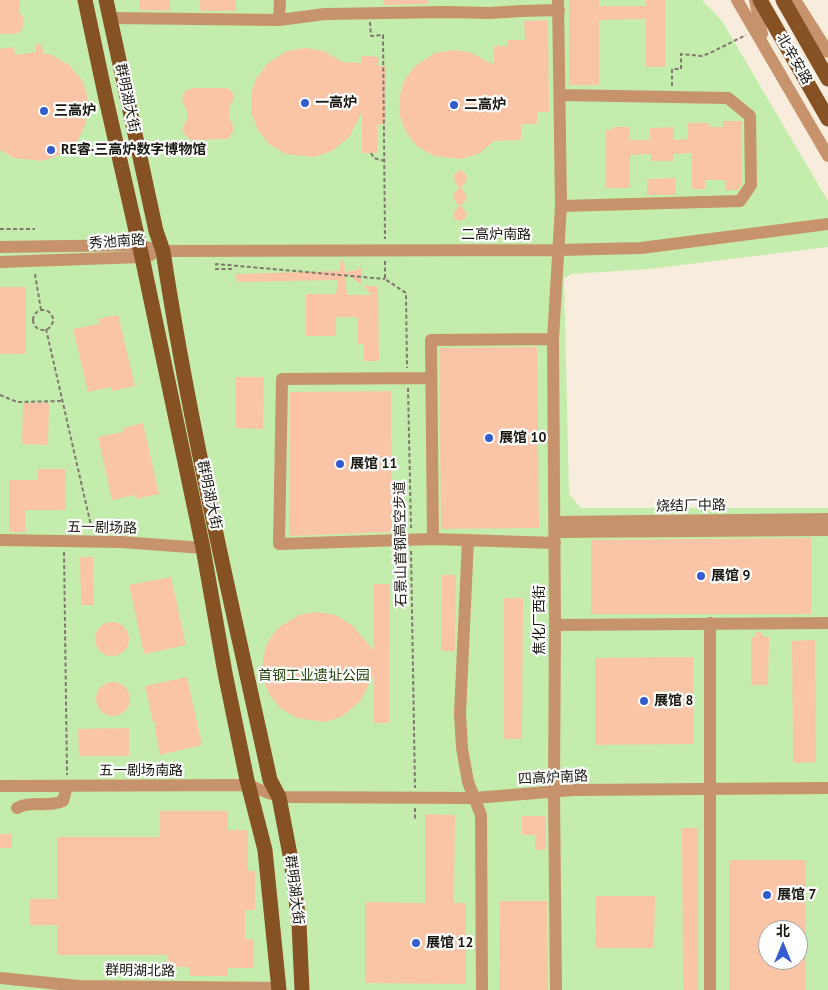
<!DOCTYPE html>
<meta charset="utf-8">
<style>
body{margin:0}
#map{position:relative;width:828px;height:990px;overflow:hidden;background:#f8eddc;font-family:"PT Sans","Noto Sans SC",sans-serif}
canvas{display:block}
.north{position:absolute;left:758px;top:920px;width:50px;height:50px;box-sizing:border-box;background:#fff;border:1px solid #a3a29f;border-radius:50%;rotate:0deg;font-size:14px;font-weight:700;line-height:20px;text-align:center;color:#1a1610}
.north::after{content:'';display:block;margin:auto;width:18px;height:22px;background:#345ccc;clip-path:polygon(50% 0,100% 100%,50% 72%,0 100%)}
</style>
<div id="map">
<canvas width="828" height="990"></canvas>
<div class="north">北</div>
</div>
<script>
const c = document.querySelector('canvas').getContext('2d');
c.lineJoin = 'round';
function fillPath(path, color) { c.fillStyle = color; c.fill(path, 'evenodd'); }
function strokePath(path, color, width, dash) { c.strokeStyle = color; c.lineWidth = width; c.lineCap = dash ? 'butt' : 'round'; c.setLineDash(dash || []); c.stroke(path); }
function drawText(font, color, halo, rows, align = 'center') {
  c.font = font + ' "PT Sans","Noto Sans SC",sans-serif'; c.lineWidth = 4.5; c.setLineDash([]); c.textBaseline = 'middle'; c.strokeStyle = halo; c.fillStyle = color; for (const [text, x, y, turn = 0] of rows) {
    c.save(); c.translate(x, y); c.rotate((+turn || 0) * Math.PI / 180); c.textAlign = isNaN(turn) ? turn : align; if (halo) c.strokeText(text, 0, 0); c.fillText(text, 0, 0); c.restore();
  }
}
fillPath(new Path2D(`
 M0,0H702L722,21L828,201V247L649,269L571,274L564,279L569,494L581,508H828V990H0ZM768,930H798V960H768Z`), '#c4edad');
fillPath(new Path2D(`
 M0,0H20V13L23,18L24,24L21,31L16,34H0Z
 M139,0H170V11L139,10Z
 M200,0H236V11H200Z
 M383,0H428V4L383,5Z
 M569,0H599V6H646V0H665V67H646V19L599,20V85H569Z
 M548,20L549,112H537V124H521V140L494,141L480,153L462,159L434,156L417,146L406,132L399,114L400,95L404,81L415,66L435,53L454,50L472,53L494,65V46H508V40H525L524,21Z
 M42,44L43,53L52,55L69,65L82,80L88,98L86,123L78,140L60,155L42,161L14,158L0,150V49L14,47L15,55L36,52L35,45Z
 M306,48L324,51L342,62L362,63V56L379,57L378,66H386V125L377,124V153H362V111L350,136L332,151L314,157L286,154L269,144L258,130L251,112V93L256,79L267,64L287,51Z
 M192,88H226L230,90L233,93L234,99L229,108V119L232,122L234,130L228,139L191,140L184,134L182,129L187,119V111L182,100L183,93Z
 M723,121H742V184L738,190H725V180H705V189H692V153L673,154V161H651V154L630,155V188H606V130H612V127H630V140H650V128L674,127V140L688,139V123H709V127H723Z
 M461,170L464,172L467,177L466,182L461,187L467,196L466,200L461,205L467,214L465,219L460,221L455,220L453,214L459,206L454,199L453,194L459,188L453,178L455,173Z
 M675,178L676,195H647V179Z
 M341,260H344L345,272L357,270L362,266V285L345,273L347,295H372L363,286H378L379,361H364V344H358V317H336V336H306V294H336L338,280L237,282L236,274L339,271Z
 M0,287H26V354H0Z
 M118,315L135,386L112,391L111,387L88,392L73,329L99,324L98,319Z
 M537,347L539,528L441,529L439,348Z
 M236,377H264L263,429L236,428Z
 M391,391L392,532L289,536L290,392Z
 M23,403H49L48,445L22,444Z
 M143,423L159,494L136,499L135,495L112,500L98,437L123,432V428Z
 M38,469H66L65,510H25V532H9V480H38Z
 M811,538V614H591V540Z
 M80,557H93L94,605H81Z
 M442,575H456L455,651H441Z
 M171,577L186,645L144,654L129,585Z
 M374,584H390L389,723H374V674L361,700L343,716L325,722L297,718L280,708L269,694L262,677L263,658L267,643L278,628L299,615L317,612L335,615L352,625L374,651Z
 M504,598H523L522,739H504Z
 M95 639a17 17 0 1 1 34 0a17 17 0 1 1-34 0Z
 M755,632H762V636L769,637L768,685H751V637H755Z
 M815,640L816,762L793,763L792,641Z
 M693,657L694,744L595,745V658Z
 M187,677L202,745L160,755L155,731V722H153L145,686Z
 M96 699a17 17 0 1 1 34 0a17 17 0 1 1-34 0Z
 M129,728V756H79L78,729Z
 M160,811H228V830H248V871H255V910H245V939H254V968H227V976H190V967H168V955H57V925H30V899H57V837H160Z
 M425,814L455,815L454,903H466V984L365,983V902L425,903Z
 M522,816H546V850H535V835H522Z
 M682,828H698V990H683Z
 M0,834H12V848H0Z
 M729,860H806V990H729ZM768,930H798V960H768Z
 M596,896H655L654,948H595Z
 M500,901H547L548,990H499Z`), '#fac5a6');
strokePath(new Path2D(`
 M370,22L371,36L383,35L385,239
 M672,86V69H681V54L702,56L710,53L746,35
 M371,153L374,158L385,161
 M0,229H35
 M385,261V279L406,293L407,368
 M232,269H216V264L385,279
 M35,274L41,310
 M33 320a10 10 0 1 1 20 0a10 10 0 1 1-20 0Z
 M46,329L92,530
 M408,388L411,528
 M0,395L17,402L62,401
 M411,551L415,788
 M64,552L67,775
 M415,808V821`), '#7f786d', 2, [4, 2.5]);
strokePath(new Path2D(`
 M737,0L828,156
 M755,0L762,34
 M795,0L828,52
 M110,18L279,20L280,0
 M279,20L325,14L446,12L489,13L521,11L559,10
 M560,95L728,98L750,116L751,185L740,201L561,206
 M0,247L138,245L163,251L559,250L641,248L828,224
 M0,262L142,257L151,255
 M553,339L431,340L433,539L555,543
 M431,378L282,379L279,544L433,539
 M554,522L828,519
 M555,532L828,530
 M0,540L121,542L203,548
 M468,540L460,714L462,748L468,782L481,815L482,990
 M555,625L828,623
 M0,786L248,785L279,797L474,798L573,790L828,788
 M17,808C31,800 47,808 63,801L67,786
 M0,978L79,986L279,988
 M556,990L554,791L555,625L553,339L561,206L558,0
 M710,990V623`), '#c7936c', 12);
strokePath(new Path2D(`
 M85,0L106,99L142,257L203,548L225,673L247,780L265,850L279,990
 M106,0L156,231L163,251C190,429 232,605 270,780L279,797L291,860L299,923L302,990
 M760,0L828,119
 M783,0L828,79`), '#865123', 15);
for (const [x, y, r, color] of [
 [305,103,5,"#345ccc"],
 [454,105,5,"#345ccc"],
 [44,111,5,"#345ccc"],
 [51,150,5,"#345ccc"],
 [489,438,5,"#345ccc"],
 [340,464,5,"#345ccc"],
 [701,576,5,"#345ccc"],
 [644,701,5,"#345ccc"],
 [767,895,5,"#345ccc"],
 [416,943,5,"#345ccc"]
]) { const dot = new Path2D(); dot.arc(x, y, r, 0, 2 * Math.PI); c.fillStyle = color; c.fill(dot); strokePath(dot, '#fff', 2); }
drawText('14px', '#1a1610', '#fff', [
 ["北辛安路",794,59,60],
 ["群明湖大街",127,98,78],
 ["二高炉南路",496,235],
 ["秀池南路",117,242,-4],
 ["群明湖大街",209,495,78],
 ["烧结厂中路",691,506,-1],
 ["五一剧场路",102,528,1],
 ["石景山首钢高空步道",401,544,-91],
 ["焦化厂西街",540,620,-90],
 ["五一剧场南路",141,771],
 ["四高炉南路",553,778,-3],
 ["群明湖大街",294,890,83],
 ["群明湖北路",140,971,1]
]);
drawText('bold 14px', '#1a1610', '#fff', [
 ["一高炉",315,103],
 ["二高炉",464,105],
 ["三高炉",54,111],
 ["RE睿·三高炉数字博物馆",61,150],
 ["展馆 10",499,438],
 ["展馆 11",350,464],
 ["展馆 9",711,576],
 ["展馆 8",654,701],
 ["展馆 7",777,895],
 ["展馆 12",426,943]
], 'left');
drawText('14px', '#24440b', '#fff', [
 ["首钢工业遗址公园",314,676]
]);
</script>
